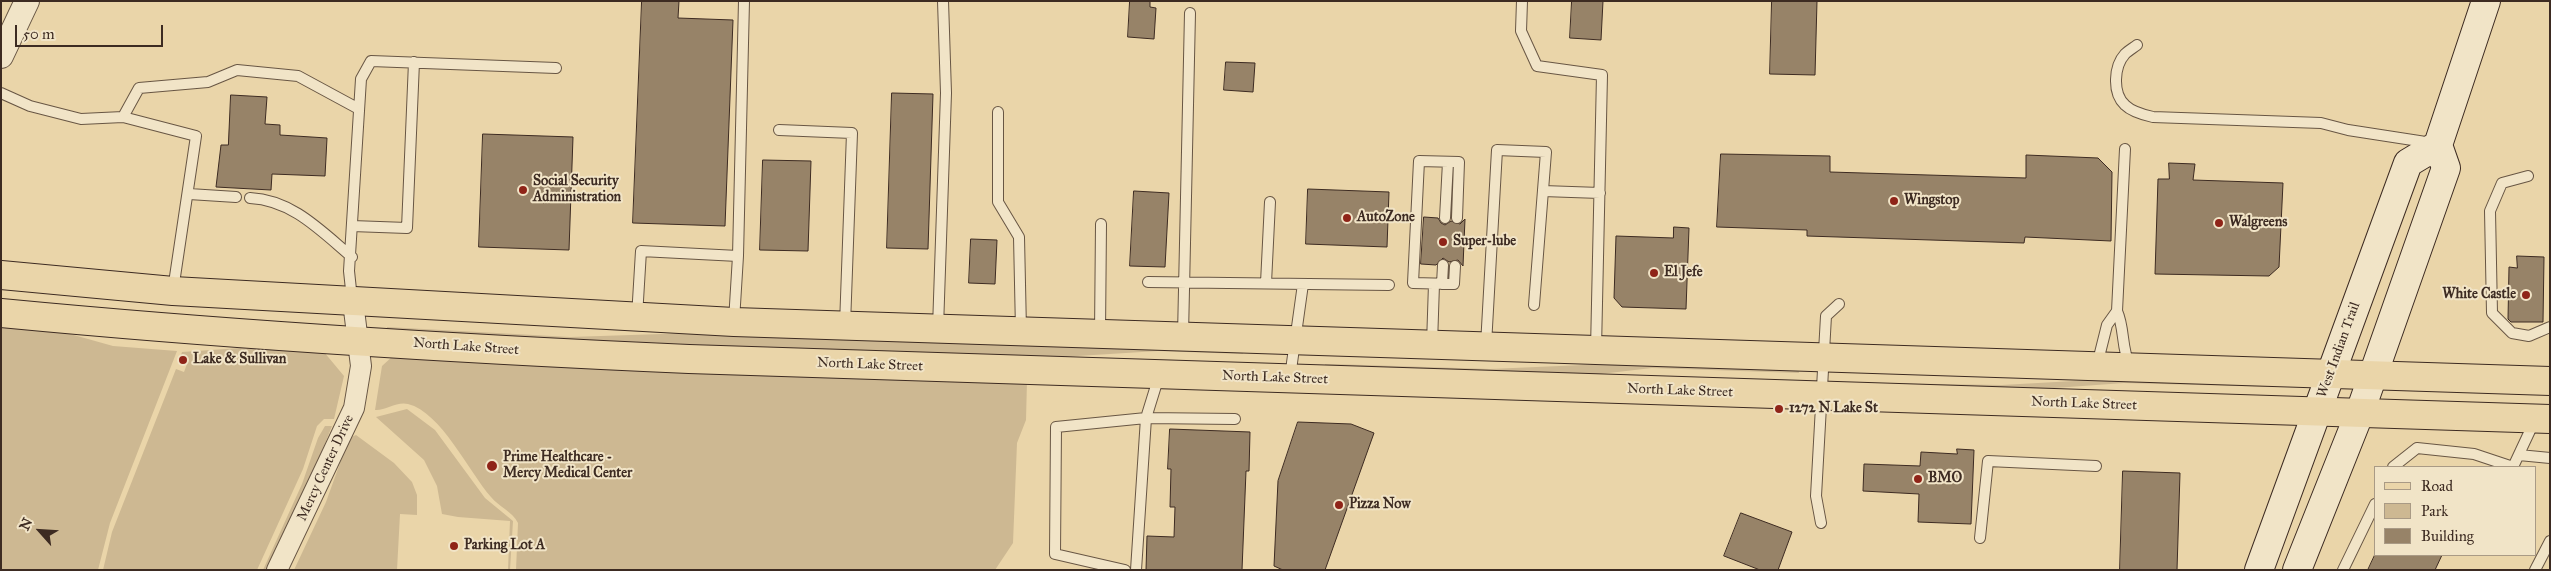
<!DOCTYPE html>
<style>
body{margin:0}
#map{position:relative;width:2551px;height:571px;overflow:hidden;background:#ead5a9;font-family:"IM FELL Great Primer",serif}
canvas{display:block}
.frame{position:absolute;inset:0;border:2px solid #3d2b22;pointer-events:none}
.legend{position:absolute;left:2374px;top:466px;width:162px;height:90px;box-sizing:border-box;background:#f1e4c7;border:1px solid #a99a85;margin:0;padding:6px 9px;list-style:none;font-size:15px;color:#3d2b22}
.legend li{display:flex;align-items:center;gap:10px;height:25px}
.legend b{width:25px;border:1px solid #a99a85}
.north{position:absolute;left:15px;top:506px;width:50px;height:50px;-webkit-text-stroke:4px #f1e4c7;paint-order:stroke;rotate:296deg;font-size:14px;font-weight:700;line-height:20px;text-align:center;color:#3d2b22}
.north::after{content:'';display:block;margin:auto;width:18px;height:22px;background:#3d2b22;clip-path:polygon(50% 0,100% 100%,50% 72%,0 100%)}
.scale{position:absolute;left:15px;top:25px;width:148px;height:22px;box-sizing:border-box;border:2px solid #3d2b22;border-top:0;padding-left:6px;font-size:15px;line-height:18px;white-space:nowrap;color:#3d2b22;-webkit-text-stroke:4px #f1e4c7;paint-order:stroke}
</style>
<div id="map">
<canvas width="2551" height="571"></canvas>
<div class="frame"></div>
<ul class="legend">
<li><b style="height:6px;background:#ead5a9"></b>Road</li>
<li><b style="height:14px;background:#cdb892"></b>Park</li>
<li><b style="height:14px;background:#978368"></b>Building</li>
</ul>
<div class="north">N</div>
<div class="scale">50 m</div>
</div>
<script>
const c = document.querySelector('canvas').getContext('2d');
c.lineJoin = 'round';
function fillPath(path, color) { c.fillStyle = color; c.fill(path, 'evenodd'); }
function strokePath(path, color, width, dash) { c.strokeStyle = color; c.lineWidth = width; c.lineCap = dash ? 'butt' : 'round'; c.setLineDash(dash || []); c.stroke(path); }
function drawText(font, color, halo, rows, align = 'center') {
  c.font = font + ' "IM FELL Great Primer",serif'; c.lineWidth = 4; c.setLineDash([]); c.textBaseline = 'middle'; c.strokeStyle = halo; c.fillStyle = color; for (const [text, x, y, turn = 0] of rows) {
    c.save(); c.translate(x, y); c.rotate((+turn || 0) * Math.PI / 180); c.textAlign = isNaN(turn) ? turn : align; if (halo) c.strokeText(text, 0, 0); c.fillText(text, 0, 0); c.restore();
  }
}
fillPath(new Path2D(`
 M1,327L63,332L113,346L177,351L110,523L98,570H1Z
 M387,327L570,337L692,333L1244,350L1243,354L1158,351L1029,359L387,331Z
 M240,348L324,352L344,376L334,419H324L317,426L303,469L257,570H103L112,532L176,369L184,372L187,364L179,361L182,352Z
 M394,355L1027,381L1026,420L1017,443L1013,543L995,570H516L518,523C512,511 499,507 491,497C469,472 441,412 408,404C397,401 385,411 375,410L382,366Z
 M1629,363L1798,368L1799,373L1652,368L1583,376L1325,368V364H1332L1490,369Z
 M2110,379L2272,383V387L2124,383L2027,390L1875,386L1874,383L2002,385Z
 M407,409L435,430L485,498L513,521L510,570H508L510,521L458,517L442,514L437,486L424,460L376,417Z
 M325,426H332C313,475 290,523 265,570H263L302,484L318,438Z
 M356,435L394,463L412,482L417,495V515L400,514L397,570H294L326,502L349,438Z`), '#cdb892');
const building = new Path2D(`
 M642,1H679L678,18L733,20L725,226L633,223Z
 M1130,1H1150V7L1156,8L1154,39L1128,37Z
 M1572,1H1603L1601,40L1570,38Z
 M1772,1H1817L1815,75L1770,74Z
 M1226,62L1255,63L1253,92L1224,90Z
 M892,93L933,94L928,249L887,248Z
 M231,95L267,97L265,124L280,125V135L327,138L325,176L272,174L271,190L216,187L221,145H228Z
 M483,134L573,137L569,250L479,247Z
 M1721,154L1830,156V172L2026,178V155L2098,158L2112,172L2111,241L2025,237L2024,243L1807,236V230L1717,227Z
 M763,160L811,161L808,251L760,250Z
 M2169,163L2195,164L2193,180L2283,183L2279,267L2269,276L2155,274L2158,179H2169Z
 M1308,189L1389,192L1387,247L1306,244Z
 M1134,191L1169,193L1165,267L1130,266Z
 M1424,217L1438,218L1441,223L1445,225L1451,221L1460,224L1465,219L1463,266L1458,260L1449,262L1443,258L1436,265L1421,264Z
 M1674,227L1689,228L1686,309L1622,307L1614,298L1616,236L1673,238Z
 M971,239L997,240L995,284L969,283Z
 M2517,256L2544,257L2543,322H2511L2508,319L2509,267L2517,268Z
 M1298,422L1351,424L1374,433L1325,570H1283L1274,566L1278,481Z
 M1170,429L1250,432L1249,471H1246L1242,570H1146L1147,536L1174,537L1175,507H1170L1171,469H1168Z
 M1957,449L1974,450L1971,524L1918,522L1919,494L1863,491L1864,464L1920,466L1921,452L1957,454Z
 M2123,471L2180,473L2177,570H2120Z
 M1741,513L1792,532L1778,570H1760L1724,556Z
 M2375,555H2442L2435,570H2368Z`);
fillPath(building, '#978368');
strokePath(building, '#3d2b22', 1);
const service = new Path2D(`
 M1522,1L1521,31L1537,66L1602,75L1596,349
 M2137,45C2133,48 2128,51 2125,54C2114,66 2112,93 2125,105C2132,112 2144,115 2153,117L2321,123L2348,130L2432,143
 M1,93L30,106L81,119L123,117L139,88L208,82L237,70L298,76L359,109
 M998,112V202L1019,237L1021,330
 M123,117L196,136L173,290
 M779,130L852,133L845,325
 M2125,149L2117,311C2125,329 2121,348 2130,366
 M2528,176L2502,183L2490,211L2492,313L2512,333L2529,336L2550,327
 M1543,191L1600,193
 M189,194L236,197
 M250,198C292,200 320,230 352,257
 M1445,218L1448,162
 M352,226L407,228L414,62
 M1455,266L1454,284L1413,283L1419,161L1459,162L1457,218
 M1148,282L1389,285
 M1266,283L1270,202
 M1442,284L1443,265
 M352,299L349,271L361,79L371,61L556,68
 M637,317L641,251L738,256
 M734,321L738,256L744,1
 M938,328L946,93L943,1
 M1100,333L1101,224
 M1183,335L1190,13
 M1432,344L1434,284
 M1486,345L1497,150L1546,152L1534,305
 M2097,365L2107,325L2117,311
 M1290,377L1303,284
 M2519,455L2550,458
 M2393,467L2417,448L2474,454L2513,467L2535,420
 M1821,523L1816,496L1826,316L1839,304
 M1980,538L1988,461L2096,466
 M1125,570L1055,554L1056,427L1146,418L1159,376
 M1136,570L1146,418L1235,419
 M2343,570L2375,504
 M2535,570L2550,541`);
const minor = new Path2D(`
 M277,570L354,408L361,366L353,302`);
const tertiary = new Path2D(`
 M1,56L27,1`);
const secondary = new Path2D(`
 M2259,570L2408,163L2438,145
 M2297,570L2360,412L2446,168L2438,145L2486,1`);
const primary = new Path2D(`
 M1,275L173,291L734,322L2550,381
 M1,313C230,335 459,349 689,359L2550,419`);
strokePath(service, '#685644', 12);
strokePath(minor, '#685644', 22);
strokePath(tertiary, '#685644', 26);
strokePath(secondary, '#3d2b22', 30);
strokePath(primary, '#3d2b22', 30);
strokePath(service, '#f1e4c7', 10);
strokePath(minor, '#f1e4c7', 20);
strokePath(tertiary, '#f1e4c7', 24);
strokePath(secondary, '#f1e4c7', 28);
strokePath(primary, '#ead5a9', 28);
for (const [x, y, r, color] of [
 [523,190,5,"#8f2418"],
 [1894,201,5,"#8f2418"],
 [1347,218,5,"#8f2418"],
 [2219,223,5,"#8f2418"],
 [1443,242,5,"#8f2418"],
 [1654,273,5,"#8f2418"],
 [2526,295,5,"#8f2418"],
 [183,360,5,"#8f2418"],
 [1779,409,5,"#8f2418"],
 [492,466,6,"#8f2418"],
 [1918,479,5,"#8f2418"],
 [1339,505,5,"#8f2418"],
 [454,546,5,"#8f2418"]
]) { const dot = new Path2D(); dot.arc(x, y, r, 0, 2 * Math.PI); c.fillStyle = color; c.fill(dot); strokePath(dot, '#f1e4c7', 2); }
drawText('bold 14px', '#3d2b22', '#f1e4c7', [
 ["Social Security",533,182],
 ["Administration",533,198],
 ["Wingstop",1904,201],
 ["AutoZone",1357,218],
 ["Walgreens",2229,223],
 ["Super-lube",1453,242],
 ["El Jefe",1664,273],
 ["White Castle",2516,295,"right"],
 ["Lake & Sullivan",193,360],
 ["1272 N Lake St",1789,409],
 ["Prime Healthcare -",503,458],
 ["Mercy Medical Center",503,474],
 ["BMO",1928,479],
 ["Pizza Now",1349,505],
 ["Parking Lot A",464,546]
], 'left');
drawText('14px', '#3d2b22', '#f1e4c7', [
 ["North Lake Street",466,347,4],
 ["West Indian Trail",2339,350,-70],
 ["North Lake Street",870,365,2],
 ["North Lake Street",1275,378,2],
 ["North Lake Street",1680,391,2],
 ["North Lake Street",2084,404,2],
 ["Mercy Center Drive",326,468,-65]
]);
</script>
